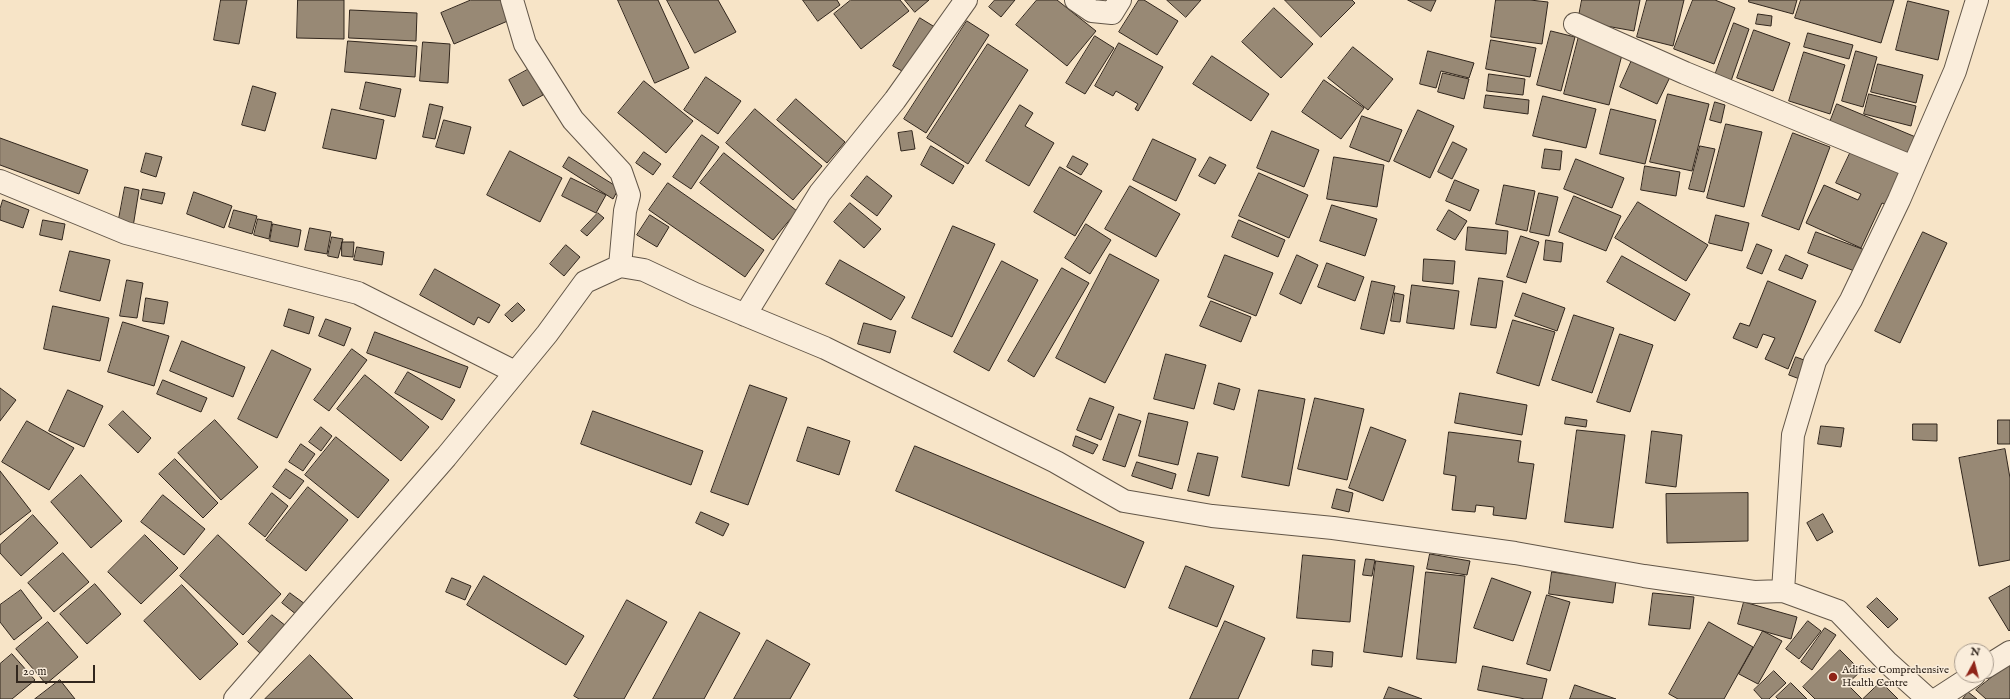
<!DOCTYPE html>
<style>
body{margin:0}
#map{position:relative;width:2010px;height:699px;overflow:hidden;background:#f7e4c7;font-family:"IM FELL English",serif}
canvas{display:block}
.north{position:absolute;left:1954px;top:643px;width:40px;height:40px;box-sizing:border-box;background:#faeddb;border:1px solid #aa9d8f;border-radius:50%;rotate:7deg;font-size:11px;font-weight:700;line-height:16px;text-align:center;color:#31261d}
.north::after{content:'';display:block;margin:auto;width:14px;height:18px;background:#8f2418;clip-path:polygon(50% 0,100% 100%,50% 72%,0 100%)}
.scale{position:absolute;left:16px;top:665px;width:79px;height:18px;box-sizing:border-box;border:2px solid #31261d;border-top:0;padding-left:5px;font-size:12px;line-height:14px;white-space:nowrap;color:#31261d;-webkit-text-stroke:3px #faeddb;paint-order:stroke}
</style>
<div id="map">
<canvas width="2010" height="699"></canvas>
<div class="north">N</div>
<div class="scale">20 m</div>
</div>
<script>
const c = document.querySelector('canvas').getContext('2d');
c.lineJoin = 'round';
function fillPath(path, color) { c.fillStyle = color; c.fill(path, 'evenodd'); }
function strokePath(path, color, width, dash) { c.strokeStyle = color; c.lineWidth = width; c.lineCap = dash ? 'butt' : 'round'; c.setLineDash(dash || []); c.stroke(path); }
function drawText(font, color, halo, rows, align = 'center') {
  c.font = font + ' "IM FELL English",serif'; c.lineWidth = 3; c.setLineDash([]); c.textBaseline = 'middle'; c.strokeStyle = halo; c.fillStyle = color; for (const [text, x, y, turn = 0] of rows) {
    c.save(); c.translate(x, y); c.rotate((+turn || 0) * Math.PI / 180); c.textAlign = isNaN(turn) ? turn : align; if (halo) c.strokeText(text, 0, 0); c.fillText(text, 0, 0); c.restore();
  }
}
const building = new Path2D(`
 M221,0H247L239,44L214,40Z
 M298,0H344V39L297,38Z
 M471,0H502L510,20L454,44L441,13Z
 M618,0H658L689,68L655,83Z
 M667,0H718L736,32L695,53Z
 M803,0H837L840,5L818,21Z
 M851,0H900L909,11L861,49L834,14Z
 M905,0H929L915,12Z
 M995,0H1015L1001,17L989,7Z
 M1037,0H1057L1096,31L1067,66L1016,25Z
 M1139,0H1144L1178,21L1157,55L1119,32Z
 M1167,0H1201L1186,17Z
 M1285,0H1352L1355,3L1321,37Z
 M1408,0H1436L1431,11Z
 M1496,0H1530L1548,2L1542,44L1491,37Z
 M1582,0H1640L1634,31L1578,21Z
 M1647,0H1684L1673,46L1637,37Z
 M1693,0H1715L1735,8L1714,64L1674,49Z
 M1749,0H1797L1793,14L1749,2Z
 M1801,0H1894L1881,43L1795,18Z
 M1908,1L1949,11L1938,60L1896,50Z
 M1274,8L1313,44L1281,78L1242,42Z
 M350,10L417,13L416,41L349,38Z
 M1758,14L1772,16L1771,26L1756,24Z
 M920,18L938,29L911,76L893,66Z
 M967,21L989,35L926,133L904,119Z
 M1734,23L1749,29L1730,84L1714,78Z
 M1754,30L1790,43L1773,91L1737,78Z
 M1551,31L1575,37L1561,91L1537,85Z
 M1808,33L1853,45L1849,59L1804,47Z
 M1095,36L1114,48L1085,94L1066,83Z
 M1579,36L1624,47L1609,105L1564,94Z
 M1491,40L1536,48L1530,77L1486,69Z
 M348,41L417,46L415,77L345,72Z
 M423,42L450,44L448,83L420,81Z
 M1119,43L1163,67L1138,111L1135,109L1138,104L1116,91L1113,96L1095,86Z
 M988,44L1028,70L968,164L927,138Z
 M1353,47L1393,79L1368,110L1328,78Z
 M1428,51L1474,63L1469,78L1441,71L1436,88L1420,84Z
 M1856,51L1877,57L1863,107L1842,101Z
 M1804,52L1845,65L1830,114L1789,101Z
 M1212,56L1269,94L1251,121L1193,84Z
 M1632,60L1670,77L1657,104L1620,87Z
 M1878,64L1923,75L1916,103L1871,92Z
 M529,69L543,95L523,106L509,80Z
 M1443,73L1469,79L1464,99L1438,92Z
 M1489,74L1525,79L1523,95L1487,91Z
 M706,77L741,101L718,134L684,110Z
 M1324,80L1364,108L1341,139L1302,112Z
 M644,81L693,121L666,153L618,113Z
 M366,82L401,89L395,117L360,109Z
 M253,86L276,93L265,131L242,125Z
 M1668,94L1709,104L1692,171L1650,162Z
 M1869,94L1916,106L1911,126L1864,114Z
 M1486,95L1529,100L1528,114L1484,108Z
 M1543,96L1596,109L1586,148L1533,136Z
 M796,99L845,142L827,163L777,120Z
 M1715,102L1725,105L1721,123L1710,120Z
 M430,104L443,107L435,139L423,137Z
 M1837,104L1918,138L1910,156L1830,122Z
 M1020,105L1033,113L1025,126L1054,143L1029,186L986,161Z
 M332,109L384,120L376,159L323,148Z
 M755,109L822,166L793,200L726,143Z
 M1611,109L1656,120L1645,164L1600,154Z
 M1418,110L1454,126L1430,178L1394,161Z
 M1362,116L1402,130L1389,162L1350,147Z
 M444,120L471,127L464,154L436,147Z
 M1726,124L1762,132L1744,207L1707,198Z
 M912,131L915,149L901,151L898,133Z
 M1272,131L1319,150L1304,187L1257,168Z
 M1793,133L1830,147L1799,230L1762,216Z
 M702,135L719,147L691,189L673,177Z
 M0,138L88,170L79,194L0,165Z
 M1153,139L1196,159L1176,201L1133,180Z
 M1453,142L1467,149L1452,179L1438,172Z
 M931,146L964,166L953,184L921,165Z
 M1700,146L1715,149L1704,192L1689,189Z
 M1853,147L1907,171L1891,207L1882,203L1861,248L1806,223L1824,185L1858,200L1861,194L1836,183Z
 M1545,149L1562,151L1560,170L1542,168Z
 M510,151L562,178L540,222L487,195Z
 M644,152L661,164L653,175L636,163Z
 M146,153L162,157L156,177L141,172Z
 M724,153L797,211L773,240L700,183Z
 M1073,156L1088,164L1081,175L1067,167Z
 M569,157L619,188L613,199L563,167Z
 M1210,157L1226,165L1215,184L1199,176Z
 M1334,157L1384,165L1377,207L1327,199Z
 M1576,159L1624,178L1612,208L1564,189Z
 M1645,166L1680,172L1676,196L1641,190Z
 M1060,167L1102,191L1075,236L1034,212Z
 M1259,173L1308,195L1289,238L1239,216Z
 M867,176L892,196L877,216L851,196Z
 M571,178L606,195L596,213L562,196Z
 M1455,180L1479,190L1470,211L1446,201Z
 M668,183L764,250L745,277L649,210Z
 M1504,185L1535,191L1527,231L1496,224Z
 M1130,186L1180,214L1156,257L1105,229Z
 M125,187L139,190L133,227L118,224Z
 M143,189L165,193L162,204L141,199Z
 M194,192L232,206L224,228L187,214Z
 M1539,193L1558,197L1549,236L1530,232Z
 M1574,196L1621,216L1606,251L1559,232Z
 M3,200L29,210L23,228L0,220V209Z
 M1638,202L1708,245L1686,281L1615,238Z
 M850,203L881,229L864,248L834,222Z
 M1332,205L1377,219L1365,256L1320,241Z
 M234,210L257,216L252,234L229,227Z
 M1449,210L1467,221L1455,240L1437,230Z
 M598,213L604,218L587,236L581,231Z
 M650,215L669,227L657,247L637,235Z
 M1716,215L1749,223L1742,251L1709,243Z
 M258,219L272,222L269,239L254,235Z
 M43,220L65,224L62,240L40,235Z
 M1239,220L1285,240L1278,257L1232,237Z
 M273,224L301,230L298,247L270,241Z
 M1086,224L1111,240L1090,274L1065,258Z
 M953,226L995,244L952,337L912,318Z
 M1468,227L1508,231L1506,254L1466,250Z
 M310,228L331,232L327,254L305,250Z
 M1816,232L1865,250L1857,272L1808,253Z
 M1923,232L1947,243L1900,343L1875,331Z
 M1521,236L1539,242L1526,283L1507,277Z
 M332,237L343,239L338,258L328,256Z
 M1546,240L1563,243L1561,262L1544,260Z
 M342,242H354L353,257L342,256Z
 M1757,244L1772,250L1762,274L1747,268Z
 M566,245L580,257L564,276L550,264Z
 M357,247L384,252L382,265L354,260Z
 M70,251L110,260L100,301L60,291Z
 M1110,254L1159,280L1105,383L1056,358Z
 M1225,255L1273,273L1256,316L1208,297Z
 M1297,255L1318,265L1301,304L1280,294Z
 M1786,255L1808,265L1802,279L1779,270Z
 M1622,256L1690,294L1675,321L1607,282Z
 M1424,259L1455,261L1453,284L1423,281Z
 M840,260L905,297L891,320L826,284Z
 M1002,261L1038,280L989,371L954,352Z
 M1327,263L1364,277L1355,301L1318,287Z
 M1062,268L1089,283L1034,377L1008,361Z
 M435,269L500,305L489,323L478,317L474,325L420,295Z
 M1479,278L1503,281L1496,328L1471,325Z
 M127,280L143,283L137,318L120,316Z
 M1372,281L1395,286L1384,334L1361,329Z
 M1768,281L1816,301L1788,369L1765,359L1775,338L1763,334L1757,348L1733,338L1740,323L1749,326Z
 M1412,285L1459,291L1454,329L1407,323Z
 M1395,293L1404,295L1400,322L1391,321Z
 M1523,293L1565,308L1557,331L1515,316Z
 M146,298L168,302L164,324L143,321Z
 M1211,301L1251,317L1241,342L1200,326Z
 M518,303L525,310L512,322L505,315Z
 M53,306L109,318L100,361L44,349Z
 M289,309L314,317L309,334L284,326Z
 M1574,315L1614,328L1592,393L1552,380Z
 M326,319L351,328L344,346L319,336Z
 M1513,320L1555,332L1539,386L1497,373Z
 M123,322L169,336L154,386L108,372Z
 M864,323L896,331L890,353L858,344Z
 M375,332L468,367L460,388L367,353Z
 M1620,334L1653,345L1630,412L1597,402Z
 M182,341L245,367L233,397L170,371Z
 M352,349L367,360L329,411L314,400Z
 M272,350L311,369L277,438L238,419Z
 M1166,354L1206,365L1194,409L1154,399Z
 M1796,357L1812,363L1805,381L1789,375Z
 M408,372L455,400L442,420L395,393Z
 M365,375L429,427L401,461L337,409Z
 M163,380L207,398L201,412L157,394Z
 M1219,383L1240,389L1234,410L1214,404Z
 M750,385L787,398L748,505L711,492Z
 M0,388L16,400L0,421Z
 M68,390L103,406L84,447L49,431Z
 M1259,390L1305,399L1289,486L1242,477Z
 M1460,393L1527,405L1522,435L1455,423Z
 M1090,398L1114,407L1101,440L1077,430Z
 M1315,398L1364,409L1347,480L1298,469Z
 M123,411L151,438L138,453L109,425Z
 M593,411L703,451L691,485L581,444Z
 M1149,413L1188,422L1178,465L1139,456Z
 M1119,414L1141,421L1125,467L1103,460Z
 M1566,417L1587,420L1586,427L1565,424Z
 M215,420L258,467L221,500L178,453Z
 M1998,420H2010V444H1998Z
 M27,421L74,448L49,490L2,462Z
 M1913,424H1937V441L1913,440Z
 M1821,426L1844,428L1841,447L1818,444Z
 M321,427L332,436L321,451L309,442Z
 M808,427L850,441L839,475L797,461Z
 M1371,427L1406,440L1383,501L1349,488Z
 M1577,430L1625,435L1613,528L1565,522Z
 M1652,431L1682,435L1676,487L1646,483Z
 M1449,432L1521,441L1518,462L1534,464L1526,519L1493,515L1494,507L1476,505L1475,512L1452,510L1456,476L1444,474Z
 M1076,436L1098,445L1093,454L1073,446Z
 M336,437L389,480L358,518L305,475Z
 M301,444L315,454L303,471L289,462Z
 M915,446L1144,542L1125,588L896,491Z
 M2005,449L2010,478V560L1979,566L1959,458Z
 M1198,453L1218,457L1209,496L1188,491Z
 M175,459L218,503L203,518L159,474Z
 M1137,462L1176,474L1172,489L1132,476Z
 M286,469L304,481L290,499L273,487Z
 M0,471L31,511L0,535Z
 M81,475L122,521L91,548L51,502Z
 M308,487L348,520L306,571L266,540Z
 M1337,489L1353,493L1349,512L1332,508Z
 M272,493L288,506L265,537L249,524Z
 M1748,493V541L1667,543L1666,494Z
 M163,495L205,529L184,555L141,522Z
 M701,512L729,524L723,536L696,523Z
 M1823,514L1833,532L1817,541L1807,523Z
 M33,515L58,543L21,576L0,553V545Z
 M145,535L178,568L141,604L108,572Z
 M218,535L281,594L243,635L180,576Z
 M63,553L89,582L54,612L28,583Z
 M1430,554L1470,561L1467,575L1427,569Z
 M1303,555L1355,560L1350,622L1297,618Z
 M1366,559L1375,560L1372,576L1363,575Z
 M1376,561L1414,566L1402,657L1364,652Z
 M1186,566L1234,586L1217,627L1169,608Z
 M1426,572L1465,576L1456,663L1417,659Z
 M1552,572L1616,581L1613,603L1549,594Z
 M484,576L584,636L566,665L467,605Z
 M452,578L471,586L465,600L446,592Z
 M1492,578L1531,592L1513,641L1474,628Z
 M95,584L121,614L87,644L60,614Z
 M182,585L238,644L200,680L144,621Z
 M2010,586V630L2009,631L1989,598Z
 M21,590L42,618L14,640L0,622V605Z
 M290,593L305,604L297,615L282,603Z
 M1653,593L1694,597L1690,629L1649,625Z
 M1547,595L1570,602L1550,671L1527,664Z
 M1877,598L1898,619L1888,628L1867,607Z
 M627,600L667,622L624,699H579L574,696Z
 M1744,602L1797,617L1791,639L1738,624Z
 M700,612L740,633L704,699H653Z
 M272,615L286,626L261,654L248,642Z
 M1225,621L1265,638L1238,699H1190Z
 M1808,621L1821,631L1799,659L1786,649Z
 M48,622L78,657L46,684L16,649Z
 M1709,622L1753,647L1724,699H1678L1669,694Z
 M1825,628L1836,635L1812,670L1801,662Z
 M1763,631L1782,641L1758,684L1739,674Z
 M767,640L810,664L790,699H734Z
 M1313,650L1333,652L1332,667L1312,665Z
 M1840,650L1861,671L1847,684L1862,699H1815L1803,687Z
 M12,654L35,680L12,699H0V664Z
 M310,655L353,699H265Z
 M2010,663V699H1986L1976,690Z
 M1483,666L1547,679L1542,699H1525L1478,690Z
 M1774,671L1786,683L1769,699H1762L1754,690Z
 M60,680L75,699H35Z
 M1881,682L1898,699H1863Z
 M1791,683L1807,699H1778L1776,697Z
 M1575,685L1616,699H1570Z
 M1389,687L1422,699H1384Z
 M1968,692L1977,699H1963Z`);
fillPath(building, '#988975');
strokePath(building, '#31261d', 1);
const minor = new Path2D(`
 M512,0L525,44L573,120L621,172L629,195L625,211L620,266
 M1076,0L1092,11L1112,13L1120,0
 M1575,24L1685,73L1913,167
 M0,181L126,233L358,293L515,372
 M745,315L820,193L895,100L966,0
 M1783,591L1793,435L1815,361L1851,300L1899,200L1955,71L1977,0
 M1986,667L2010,652
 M235,699L446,457L547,334L585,282L620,266L644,270L695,294L825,348L1056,462L1124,501L1212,516L1333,528L1515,553L1644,576L1754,592L1783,591L1838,611L1888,663L1928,699
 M1937,699L1974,675`);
strokePath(minor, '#625648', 24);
strokePath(minor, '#faeddb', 22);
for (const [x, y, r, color] of [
 [1833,677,5,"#8f2418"]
]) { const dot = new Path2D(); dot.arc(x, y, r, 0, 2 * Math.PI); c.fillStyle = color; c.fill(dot); strokePath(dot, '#faeddb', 1.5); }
drawText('11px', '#31261d', '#faeddb', [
 ["Adifase Comprehensive",1842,671],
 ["Health Centre",1842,684]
], 'left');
</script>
